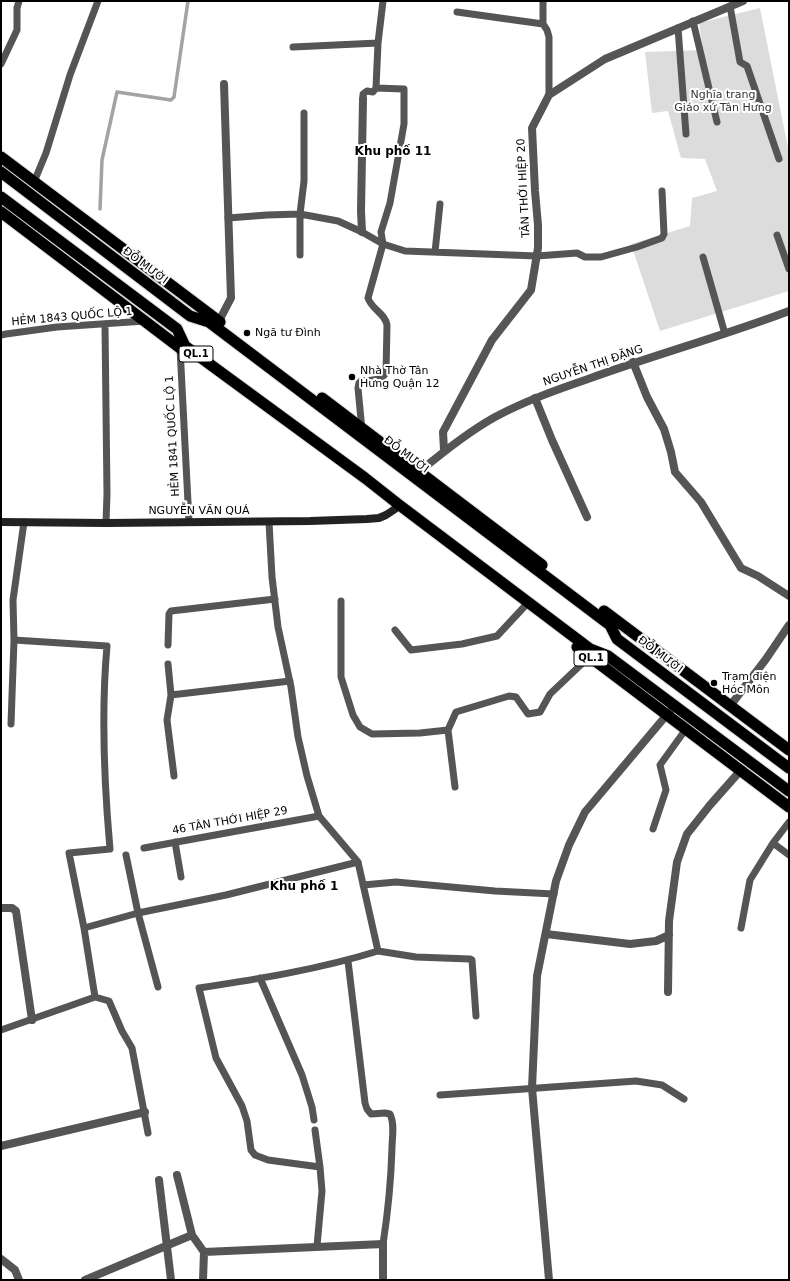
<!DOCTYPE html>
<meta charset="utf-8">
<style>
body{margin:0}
#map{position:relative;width:790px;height:1281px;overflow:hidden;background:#fff;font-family:"DejaVu Sans",sans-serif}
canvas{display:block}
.frame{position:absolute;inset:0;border:2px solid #000;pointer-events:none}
</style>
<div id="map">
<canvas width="790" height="1281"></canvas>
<div class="frame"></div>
</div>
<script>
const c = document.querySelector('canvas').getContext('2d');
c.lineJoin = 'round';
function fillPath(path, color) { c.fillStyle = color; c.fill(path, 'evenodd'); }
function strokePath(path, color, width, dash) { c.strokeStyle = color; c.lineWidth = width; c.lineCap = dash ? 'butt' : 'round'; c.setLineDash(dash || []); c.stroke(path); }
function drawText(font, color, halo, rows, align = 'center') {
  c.font = font + ' "DejaVu Sans",sans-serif'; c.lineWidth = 4; c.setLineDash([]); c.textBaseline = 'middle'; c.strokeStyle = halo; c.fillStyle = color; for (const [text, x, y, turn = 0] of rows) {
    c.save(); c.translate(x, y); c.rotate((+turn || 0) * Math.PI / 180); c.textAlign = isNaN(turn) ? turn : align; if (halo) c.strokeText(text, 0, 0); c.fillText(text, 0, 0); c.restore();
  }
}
fillPath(new Path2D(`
 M760,8L789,153V291L660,331L631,244L690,226L692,198L717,191L705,159L681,158L668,111L652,113L645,52L703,50L699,23Z`), '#dcdcdc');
strokePath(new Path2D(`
 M100,209L102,160L117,92L171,100L174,97L188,1`), '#a3a3a3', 3.5);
const trunk = new Path2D(`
 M1,157L220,322
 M1,172L190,316L209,322L610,625L617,639L789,768
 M1,197L177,329L185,346L365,478L398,504L590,649L608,656L789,791
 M1,212L188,354
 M322,398L542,565
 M604,611L789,750
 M577,647L789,807`);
strokePath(trunk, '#dbdbdb', 13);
strokePath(new Path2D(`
 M543,1V24L547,30L549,37V95
 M730,6L740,62L747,66L779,159
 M457,12L543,24
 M693,21L717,122
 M678,28L686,134
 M293,47L378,43
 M1,64L17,30V8L19,1
 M363,99V94L367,91L373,92L376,88L378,43L383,1
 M34,182L46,153L70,75L98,1
 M228,218L267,215L300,214L338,221L362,232L383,244L405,251L537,256L577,253L585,257H601L637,247L662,238L664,234L662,191
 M777,235L789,269
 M435,252L440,204
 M300,255V214L304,181V113
 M703,257L725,334
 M105,325L107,494L106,523
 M1,335L6,334L57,327L145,321
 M180,348L189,522
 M362,430L358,388L359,383L361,381C370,380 381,381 386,373L387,325C385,313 372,310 368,298L383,244L381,232L390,203L404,124V89L376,88
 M269,522L272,577L278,627L291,687L298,737L307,776L319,816L358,862
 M341,601V677L353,715L360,727L372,734L420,733L448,730L456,712L509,696L516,697L528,714L540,712L550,694L589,657
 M395,630L411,650L462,644L497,636L524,607
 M168,645L169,614L171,611L275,599
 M168,664L171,695L167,720L174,776
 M171,695L290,681
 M11,724L14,640L13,600L24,522
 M448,730L455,787
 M789,822L773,843L789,855
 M653,829L666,790L660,765L686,729
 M175,842L181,877
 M144,848L319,816
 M126,855L138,913L158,987
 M363,885L396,882L495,891L554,894
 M84,928L138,913L226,895L358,862L378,951C320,969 259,979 199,988L216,1058L242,1106L247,1121L251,1150L255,1155L268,1160L320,1167
 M741,928L750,880L773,843
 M378,951L416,957L470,959L472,960L476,1016
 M348,961L365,1103L367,1109L371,1114L385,1113L390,1114C395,1124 392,1138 392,1148C391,1180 388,1212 383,1244
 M260,978L302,1075L312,1107L314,1120
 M95,997L109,1001L122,1031L132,1048L148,1133
 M1,1030L95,997L84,928L69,853L110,849C104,782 101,713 107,646L14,640
 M440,1095L636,1081L662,1085L684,1099
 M315,1130L320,1167L322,1191L317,1246`), '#555', 7);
strokePath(new Path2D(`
 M362,232L361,211L363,99
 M219,321L231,298L224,84
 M633,362L647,397L664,429L671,452L675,472L701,502L741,568L758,576L789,596
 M535,398L552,440L587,517
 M444,450L443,432L492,340L531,290L538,248V225L535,191L532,128L549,95L605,59L743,1
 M730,706L766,659L789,625
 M1,908H12L16,911L32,1020
 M546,934L630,944L656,941L669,935
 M668,992L669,921L677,862L687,834L710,805L741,770
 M1,1146L145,1112
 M177,1175L192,1235L204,1252L203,1280
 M159,1180L171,1280
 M204,1252L383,1244V1280
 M1,1259L15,1270L19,1280
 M85,1280L192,1235
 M549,1280L532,1088L537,976L556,881L569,845L585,812L675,705`), '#555', 8);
strokePath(new Path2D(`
 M419,472C443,452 468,432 495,417C525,401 556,390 588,379C654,355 723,336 789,311`), '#555', 8);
strokePath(new Path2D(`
 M1,522L106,523L310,521L367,519L379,518L386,515L395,509`), '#222', 8);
strokePath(trunk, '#000', 11);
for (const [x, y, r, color] of [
 [247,333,4,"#000"],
 [352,377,4,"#000"],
 [714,683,4,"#000"]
]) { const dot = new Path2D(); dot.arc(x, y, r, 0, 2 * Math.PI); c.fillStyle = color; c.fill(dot); strokePath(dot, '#fff', 1.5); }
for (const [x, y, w] of [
 [196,354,34],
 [591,658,34]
]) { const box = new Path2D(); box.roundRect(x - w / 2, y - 8, w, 16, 3); c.fillStyle = '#fff'; c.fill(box); strokePath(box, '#000', 1); }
drawText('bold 10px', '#000', null, [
 ["QL.1",196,354],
 ["QL.1",591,658]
]);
drawText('11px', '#333', '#fff', [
 ["Nghĩa trang",723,95],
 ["Giáo xứ Tân Hưng",723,108]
]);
drawText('11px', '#000', '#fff', [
 ["TÂN THỚI HIỆP 20",524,188,-93],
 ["ĐỖ MƯỜI",145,266,37],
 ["HẺM 1843 QUỐC LỘ 1",72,317,-5],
 ["NGUYỄN THỊ ĐẶNG",593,366,-19],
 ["HẺM 1841 QUỐC LỘ 1",173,436,-93],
 ["ĐỖ MƯỜI",406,455,37],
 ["NGUYỄN VĂN QUÁ",199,511],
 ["ĐỖ MƯỜI",660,655,37],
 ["46 TÂN THỚI HIỆP 29",230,821,-10]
]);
drawText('11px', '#000', '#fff', [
 ["Ngã tư Đình",255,333],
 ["Nhà Thờ Tân",360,371],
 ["Hưng Quận 12",360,384],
 ["Trạm điện",722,677],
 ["Hóc Môn",722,690]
], 'left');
drawText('bold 12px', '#000', '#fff', [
 ["Khu phố 11",393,152],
 ["Khu phố 1",304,887]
]);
</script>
